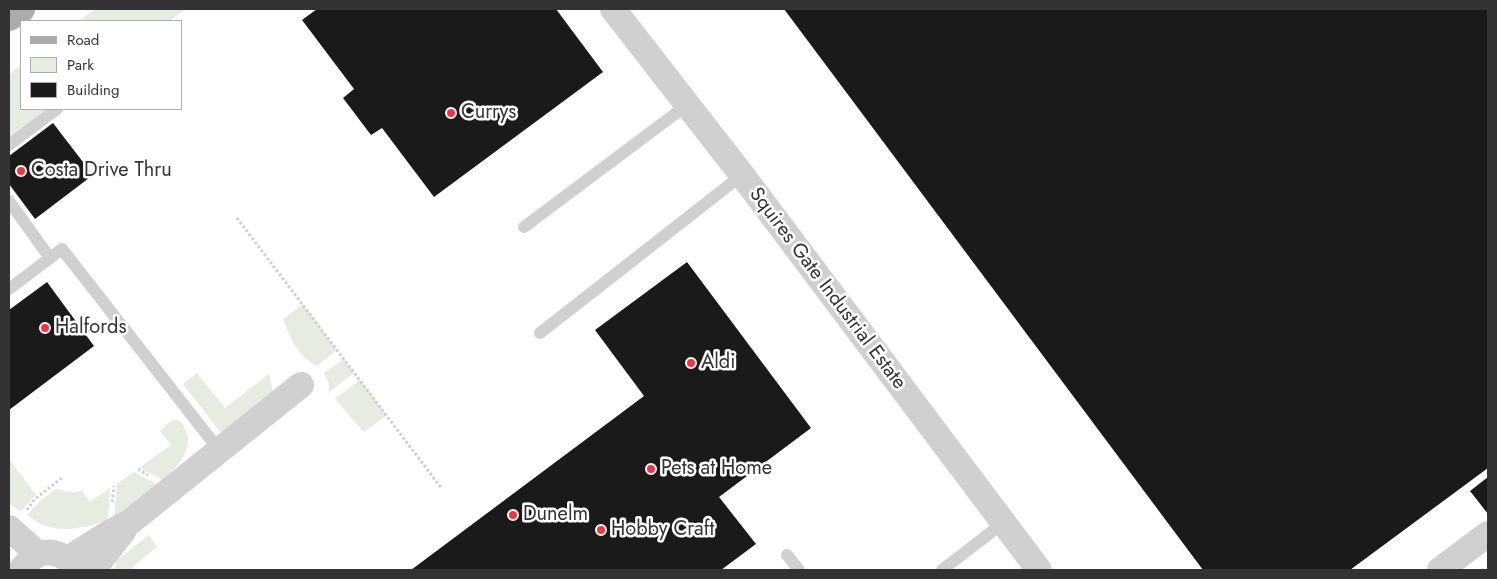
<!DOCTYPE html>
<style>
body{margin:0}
#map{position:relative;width:1497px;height:579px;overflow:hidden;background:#fff;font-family:Jost,sans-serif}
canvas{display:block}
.frame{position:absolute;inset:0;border:10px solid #333;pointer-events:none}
.legend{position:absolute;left:20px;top:20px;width:162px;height:90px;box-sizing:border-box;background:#fff;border:1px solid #adadad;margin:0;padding:6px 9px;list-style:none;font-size:15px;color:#333}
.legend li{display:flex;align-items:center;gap:10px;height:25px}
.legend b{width:25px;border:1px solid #adadad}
</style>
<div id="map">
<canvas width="1497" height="579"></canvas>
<div class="frame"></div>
<ul class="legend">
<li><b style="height:6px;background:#ababab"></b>Road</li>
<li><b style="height:14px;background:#e6ecdf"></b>Park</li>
<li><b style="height:14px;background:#1a1a1a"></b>Building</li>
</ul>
</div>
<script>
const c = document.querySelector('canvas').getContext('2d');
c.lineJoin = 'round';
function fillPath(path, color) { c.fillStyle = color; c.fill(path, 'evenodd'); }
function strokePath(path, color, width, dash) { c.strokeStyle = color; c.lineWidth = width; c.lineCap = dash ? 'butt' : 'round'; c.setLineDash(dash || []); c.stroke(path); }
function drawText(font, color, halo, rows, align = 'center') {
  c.font = font + ' Jost,sans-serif'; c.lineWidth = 5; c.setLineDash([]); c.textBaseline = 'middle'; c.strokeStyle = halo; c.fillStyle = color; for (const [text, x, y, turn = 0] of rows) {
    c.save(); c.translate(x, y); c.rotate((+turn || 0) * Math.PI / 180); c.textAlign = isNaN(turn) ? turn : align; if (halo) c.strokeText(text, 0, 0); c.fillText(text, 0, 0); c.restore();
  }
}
fillPath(new Path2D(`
 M95,9H186L169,21H79Z
 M21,65V109H50L9,139V74Z
 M303,304L337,350L317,366C295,353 292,341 283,319Z
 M344,359L354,373L329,392V384L324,373Z
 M197,373L225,408L269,374L273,391L221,433L183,384Z
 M360,380L387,415L364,432L335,399Z
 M174,420H178C183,423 185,428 187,433C192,454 176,468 162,480L140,467L171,445L160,431L170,422Z
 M9,459L36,495L21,511L9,504Z
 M134,472L158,485L114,518L117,484Z
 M110,488L108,520C87,527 63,534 41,524C36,522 32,518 27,515L40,501L56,489C68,491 67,494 82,491L90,502Z
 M149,535L157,547L135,565L131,570H114L117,560Z`), '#e6ecdf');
fillPath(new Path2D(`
 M317,9H556L603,72L434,197L382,128L371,135L343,98L354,89L302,20Z
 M784,9H1488V468L1350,570H1203Z
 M53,123L93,175L35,219L9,184V156Z
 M687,262L811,428L719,497L756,544L721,570H411L644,396L595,330Z
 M47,282L94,346L9,410V310Z
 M1488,477V514L1470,491Z`), '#1a1a1a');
strokePath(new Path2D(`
 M237,218L442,489
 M138,469L148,475
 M112,502L114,486
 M27,510L35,499L63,477`), '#cdcdcd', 3, [2.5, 2.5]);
strokePath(new Path2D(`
 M9,145L57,109
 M9,201L50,258
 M524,227L687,105
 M9,289L62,249L219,450
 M540,333L742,175
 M787,555L799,570
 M942,570L1003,523`), '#d0d0d0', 12);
strokePath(new Path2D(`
 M613,9L742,175L1039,570
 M9,528L38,554
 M68,559L109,533L130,522L301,385
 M21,570C26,564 32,557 39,554C53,549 71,558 78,570
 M93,570L124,530
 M1440,570L1488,534`), '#d0d0d0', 26);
strokePath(new Path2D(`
 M9,17L21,9`), '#ababab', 28);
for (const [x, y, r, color] of [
 [451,113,5,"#e63946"],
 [21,171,5,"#e63946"],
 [45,328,5,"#e63946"],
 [691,363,5,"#e63946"],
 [651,469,5,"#e63946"],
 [513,515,5,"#e63946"],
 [601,530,5,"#e63946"]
]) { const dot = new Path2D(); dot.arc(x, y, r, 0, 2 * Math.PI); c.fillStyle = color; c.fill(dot); strokePath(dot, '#fff', 2); }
drawText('20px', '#333', '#fff', [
 ["Currys",461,113],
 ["Costa Drive Thru",31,171],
 ["Halfords",55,328],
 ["Aldi",701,363],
 ["Pets at Home",661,469],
 ["Dunelm",523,515],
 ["Hobby Craft",611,530]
], 'left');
drawText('20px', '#333', '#fff', [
 ["Squires Gate Industrial Estate",827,289,53]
]);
</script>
